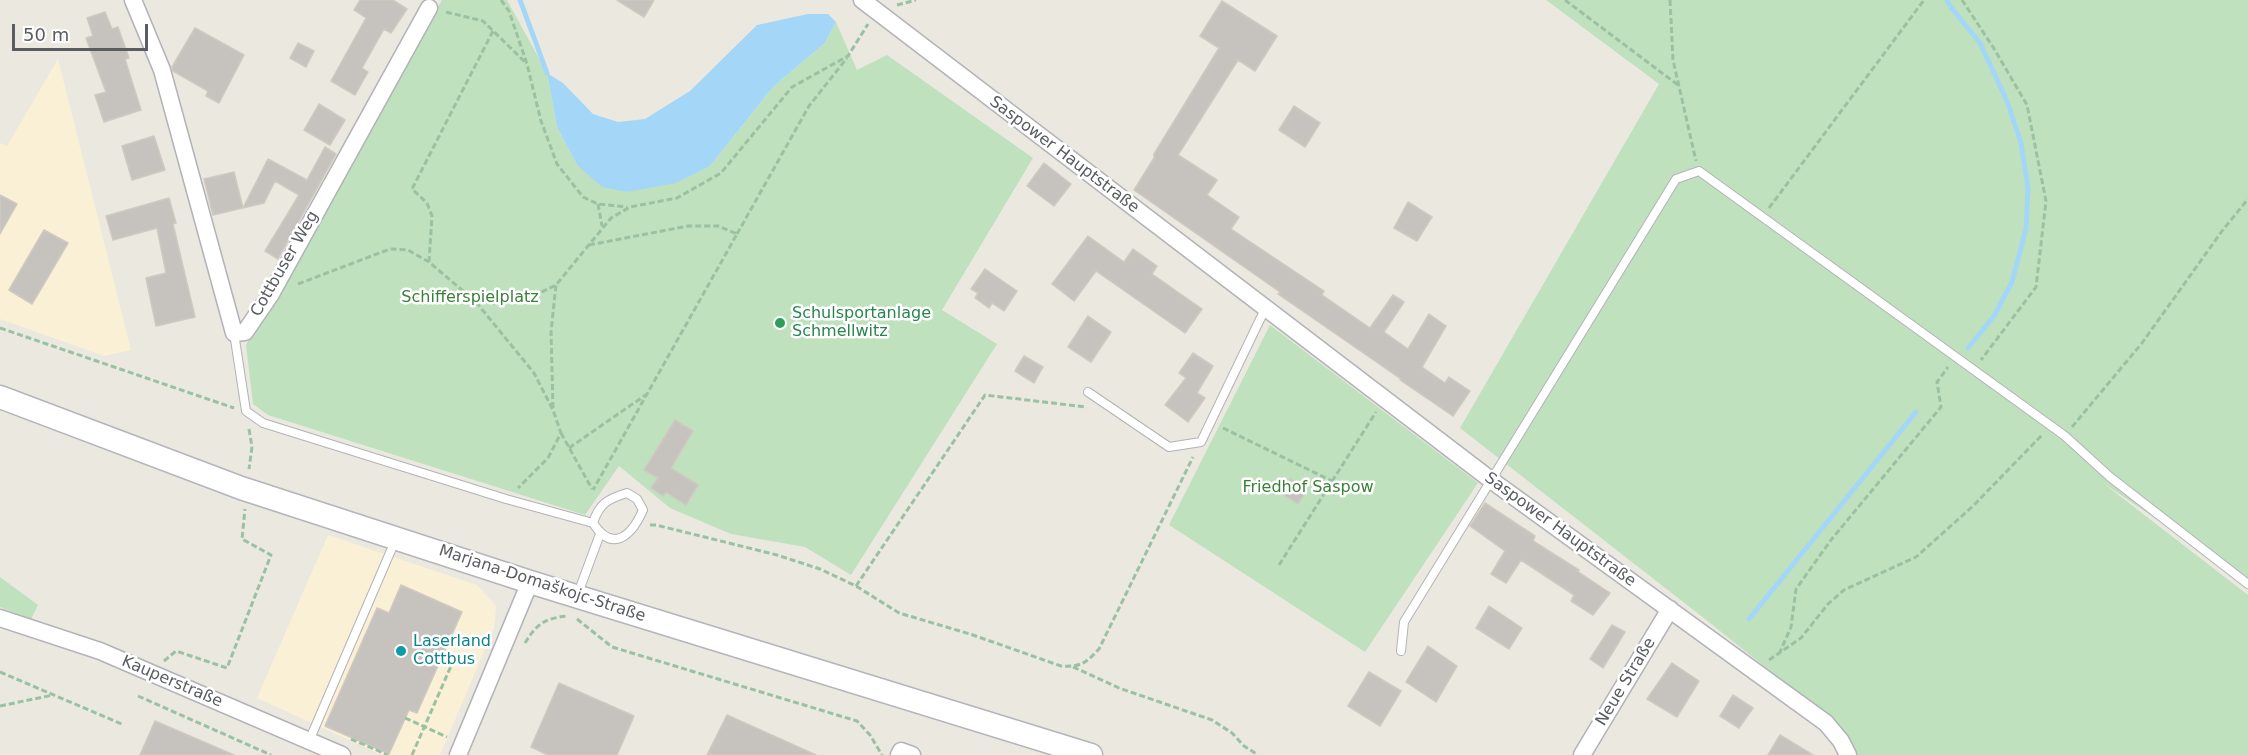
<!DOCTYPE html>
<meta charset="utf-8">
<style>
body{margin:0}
#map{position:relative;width:2248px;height:755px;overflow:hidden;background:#ebe8e0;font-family:"DejaVu Sans",sans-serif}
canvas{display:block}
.scale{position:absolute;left:12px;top:24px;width:136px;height:27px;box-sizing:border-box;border:3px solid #595c60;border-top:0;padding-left:8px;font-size:18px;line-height:21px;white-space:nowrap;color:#595c60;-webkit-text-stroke:4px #fff;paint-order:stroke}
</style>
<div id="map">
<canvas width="2248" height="755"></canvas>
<div class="scale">50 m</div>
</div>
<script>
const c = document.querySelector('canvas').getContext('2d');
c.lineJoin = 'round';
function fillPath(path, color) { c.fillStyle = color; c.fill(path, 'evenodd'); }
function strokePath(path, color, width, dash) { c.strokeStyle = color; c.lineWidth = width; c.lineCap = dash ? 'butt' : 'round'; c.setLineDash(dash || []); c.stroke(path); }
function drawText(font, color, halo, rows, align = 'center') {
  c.font = font + ' "DejaVu Sans",sans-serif'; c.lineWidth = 5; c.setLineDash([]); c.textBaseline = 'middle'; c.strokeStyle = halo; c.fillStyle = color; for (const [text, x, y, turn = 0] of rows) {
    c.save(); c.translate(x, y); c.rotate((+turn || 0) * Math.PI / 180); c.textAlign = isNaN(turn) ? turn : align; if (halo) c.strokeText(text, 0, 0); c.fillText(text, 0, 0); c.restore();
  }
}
fillPath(new Path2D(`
 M58,59L131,350L104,356L0,319V143L7,146Z
 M328,535L477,585L496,606L494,628L440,755H382L257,698Z`), '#faf0d6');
fillPath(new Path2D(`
 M442,0H507L547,73L557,127L577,165L710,166L773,87L825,43L836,22L857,70L887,55L1033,158L942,310L997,344L851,575L805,547L731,534L670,508L619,466L585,515L268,415L253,404L246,345Z
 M1546,0H2248V581L2103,483L2248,595V755H1855L1830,719L1705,619L1460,428L1659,84Z
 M1270,325L1478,483L1365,652L1169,525Z
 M0,577L38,605L31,619L0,607Z`), '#c0e1be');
fillPath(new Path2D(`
 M808,14H828L836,22L825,43L773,87L710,166L676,183L627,192L602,187L577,165L557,127L547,73L563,83L593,114L618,122L645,119L690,91L757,25Z`), '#a4d7f7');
strokePath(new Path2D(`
 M520,0L547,73
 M1947,0L1950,6L1980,43L2007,101L2021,143L2028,188L2026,229L2012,282L1994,316L1968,348
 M1749,619L1916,412`), '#a4d7f7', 5);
const building = new Path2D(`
 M360,0H393L407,9L391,33L384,29L362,68L368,72L355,95L331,81L366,18L354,10Z
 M617,0H654L644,17Z
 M1222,1L1277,36L1255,71L1238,60L1178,155L1217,180L1207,195L1239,217L1231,229L1324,291L1322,295L1370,328L1393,295L1404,302L1384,332L1408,349L1429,314L1446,326L1422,367L1445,383L1449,377L1470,391L1453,416L1400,380L1401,379L1278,294L1280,292L1134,190L1154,158V154L1219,48L1200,36Z
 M105,12L112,29L118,27L129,58L125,59L141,110L104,122L95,95L106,92L86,38L93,36L87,18Z
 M195,28L244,55L219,103L206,96L208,91L173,71L172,67Z
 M298,43L314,51L306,67L290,58Z
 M319,104L345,120L330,145L304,130Z
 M1294,106L1320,123L1305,147L1279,130Z
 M154,136L165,170L132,180L122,146Z
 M325,147L336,154L278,259L265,251L299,195L275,181L264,203L213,215L204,179L234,172L243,208L268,159L307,180Z
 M1044,163L1071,184L1054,206L1027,186Z
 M0,195L17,204L0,234Z
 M169,198L176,223L173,224L195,317L156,326L146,278L166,273L157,228L113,240L106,216Z
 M1408,202L1432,217L1417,241L1394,228Z
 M44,230L68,243L32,304L9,290Z
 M1088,236L1124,262L1133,249L1157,266L1152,274L1202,309L1185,333L1096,271L1074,301L1052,284Z
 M985,269L1017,291L1004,311L992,303L989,308L975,298L978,293L971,289Z
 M1088,316L1111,332L1091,362L1068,347Z
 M1193,353L1213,366L1197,393L1205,398L1188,422L1165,405L1186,378L1179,373Z
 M1024,356L1043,367L1034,383L1015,371Z
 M675,420L693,431L671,468L698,485L686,505L666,492L663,496L651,488L658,478L644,470Z
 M1290,479L1307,490L1298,504L1281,493Z
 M1485,503L1535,536L1533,541L1579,570L1577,571L1610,593L1593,615L1571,601L1574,595L1521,560L1506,583L1491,574L1505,551L1470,526Z
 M401,585L462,612L417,713L409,710L389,754L325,726L377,608L389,613Z
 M1489,606L1522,628L1509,649L1476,628Z
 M1612,625L1625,632L1603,668L1590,659Z
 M1428,646L1457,666L1436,702L1406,682Z
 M1672,663L1699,681L1677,717L1647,699Z
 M1369,672L1401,691L1380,726L1348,706Z
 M559,683L634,716L617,755H548L531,747Z
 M1733,695L1753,708L1739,728L1720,716Z
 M727,715L816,755H707Z
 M155,721L234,755H140Z
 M1780,735L1813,755H1768Z`);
fillPath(building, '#c6c3be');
strokePath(building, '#cfc9bf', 1.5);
const lane = new Path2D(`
 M234,333L246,411L263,423L506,499L593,523C599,504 607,499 627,493L637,499L643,510C632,535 613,554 593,523
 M1088,392L1169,447L1201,442L1265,309
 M577,596L600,534
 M1401,651L1404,622L1676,179L1699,171L2065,436L2110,477L2248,584
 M309,741L395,541`);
const street = new Path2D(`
 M133,0L162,70L234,333L245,332L271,294L429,8
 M862,0L1491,480L1826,723L1841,741L1848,755
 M0,618L100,651L342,755
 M458,755L530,582
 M899,755L901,751L912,755
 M1582,755L1670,609`);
const secondary = new Path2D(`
 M0,397L241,488L530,582L1091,755`);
strokePath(lane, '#b1b3b7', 10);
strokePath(street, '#b1b3b7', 19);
strokePath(secondary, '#b2b5ba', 25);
strokePath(new Path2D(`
 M501,0L509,11L527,64L541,121L557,164L583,197L598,204L627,207
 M1565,0L1678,85
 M1670,0L1673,60L1696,161
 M1962,0L1993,47L2027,105L2046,201L2036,287L1981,360
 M897,5L916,0
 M446,12L483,21L526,63
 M598,204L602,226
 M1769,208L1924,0
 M737,234L809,106L847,58
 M589,245L688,226H718L737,234L593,490
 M429,262L432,216L427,203L412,189L493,31
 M298,284L390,249L408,250L429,262L476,302L497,303L523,301L556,285L611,218L630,207L677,198L721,173L792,87L848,56L868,24
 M476,302L534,373L553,410L561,433L548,458L518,488
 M0,328L234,408
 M553,408L551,332L556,285
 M2072,427L2142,343L2222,231L2248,199
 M1223,428L1332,481
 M249,429L252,447L249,469
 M561,433L592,489
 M569,448L647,394
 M650,525H656L777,555L820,569L856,586L899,613L970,634L1061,666C1081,667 1086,663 1099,649L1193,457
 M1279,565L1376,412
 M856,586L985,395L1086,407
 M577,619L612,647L857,721L870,735L882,755
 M525,643C537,623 546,618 568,616
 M1779,654L1791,627L1796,589L1831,540L1941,407L1937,382L1948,367
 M1769,660L1801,638L1828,604L1844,590L1916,557L1973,506L2043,434
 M164,661L176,651L227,668L271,555L242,539L245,509
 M1073,667L1119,688L1212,720L1232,733L1244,746L1258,755
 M0,672L124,725
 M138,696L271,755
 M0,706L53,695
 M405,718L447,737
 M351,739L388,755
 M412,755L451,666`), '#99c1a2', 3, [6, 3]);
strokePath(lane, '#fff', 8);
strokePath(street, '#fff', 16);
strokePath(secondary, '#fff', 22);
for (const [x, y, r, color] of [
 [780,323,6,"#2e9e5b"],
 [401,651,6,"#0f9aa8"]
]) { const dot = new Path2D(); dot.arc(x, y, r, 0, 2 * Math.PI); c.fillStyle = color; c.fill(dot); strokePath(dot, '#fff', 2); }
drawText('16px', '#595c60', '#fff', [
 ["Saspower Hauptstraße",1064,155,37],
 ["Cottbuser Weg",285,264,-60],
 ["Saspower Hauptstraße",1560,530,36],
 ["Marjana-Domaškojc-Straße",542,584,18],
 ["Kauperstraße",172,682,23],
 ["Neue Straße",1626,682,-59]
]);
drawText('16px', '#3a7e3a', '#fff', [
 ["Schifferspielplatz",470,298],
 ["Friedhof Saspow",1308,488]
]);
drawText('16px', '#27864d', '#fff', [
 ["Schulsportanlage",792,314],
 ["Schmellwitz",792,332]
], 'left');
drawText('16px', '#0d838f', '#fff', [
 ["Laserland",413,642],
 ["Cottbus",413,660]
], 'left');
</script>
